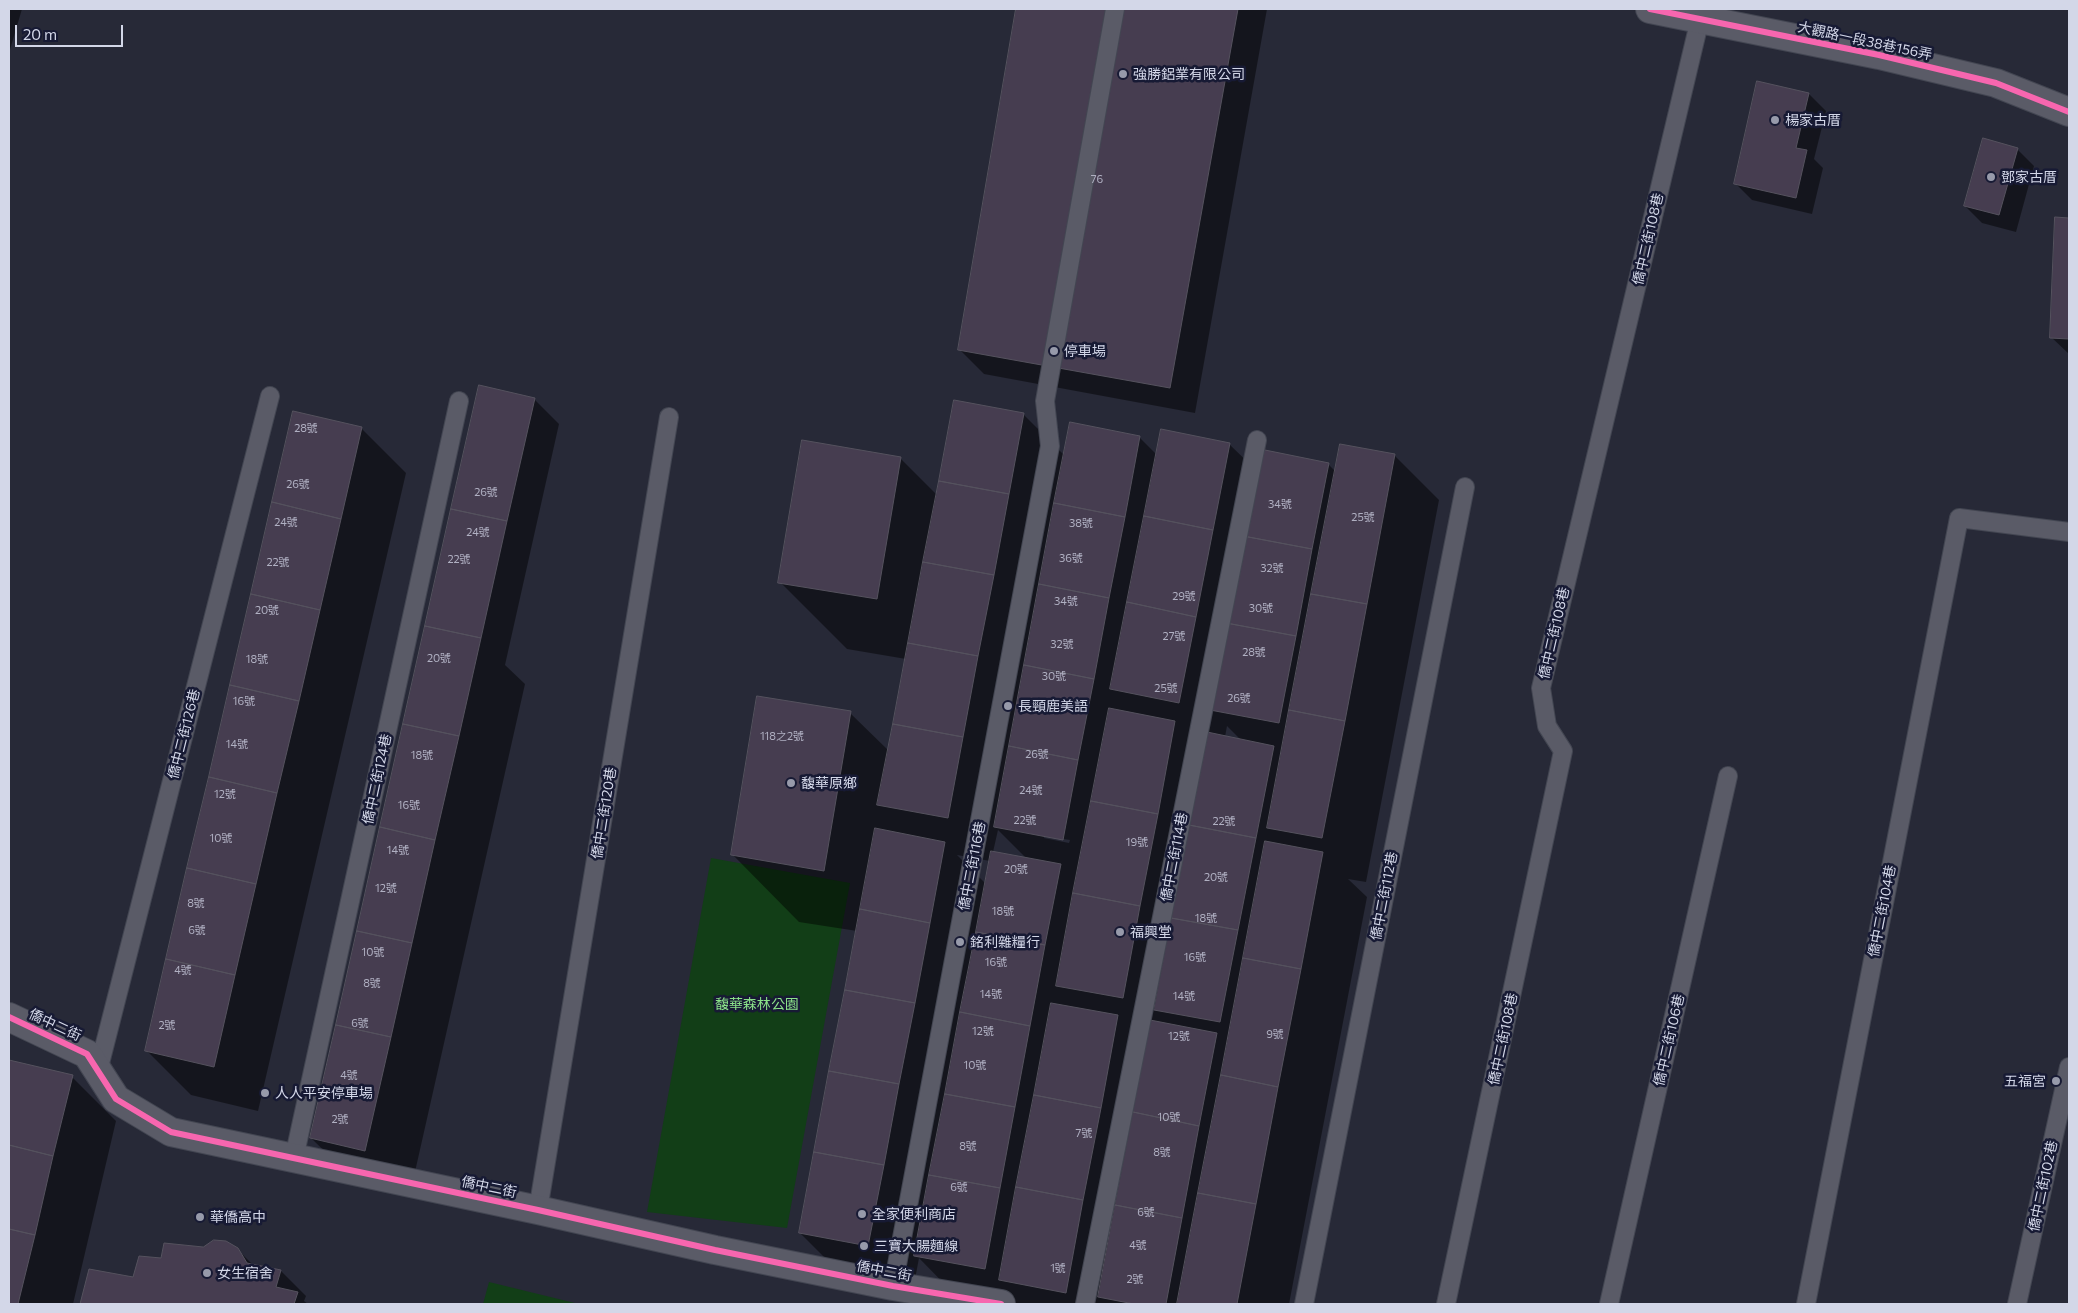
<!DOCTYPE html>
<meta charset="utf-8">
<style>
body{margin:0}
#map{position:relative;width:2078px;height:1313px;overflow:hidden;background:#272937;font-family:Commissioner,sans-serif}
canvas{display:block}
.frame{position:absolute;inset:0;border:10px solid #d3d7e8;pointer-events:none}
.scale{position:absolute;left:15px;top:25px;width:108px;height:22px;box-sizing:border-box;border:2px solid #d3d7e8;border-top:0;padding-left:6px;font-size:15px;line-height:18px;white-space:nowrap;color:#d3d7e8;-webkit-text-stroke:4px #171a34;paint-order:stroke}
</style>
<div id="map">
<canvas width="2078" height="1313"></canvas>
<div class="frame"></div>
<div class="scale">20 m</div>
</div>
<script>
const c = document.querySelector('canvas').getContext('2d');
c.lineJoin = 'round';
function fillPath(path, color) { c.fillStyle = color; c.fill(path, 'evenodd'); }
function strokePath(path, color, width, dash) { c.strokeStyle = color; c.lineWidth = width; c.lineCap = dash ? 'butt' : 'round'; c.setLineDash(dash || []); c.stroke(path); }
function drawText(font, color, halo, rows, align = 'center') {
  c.font = font + ' Commissioner,"Noto Sans TC",sans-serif'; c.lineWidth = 5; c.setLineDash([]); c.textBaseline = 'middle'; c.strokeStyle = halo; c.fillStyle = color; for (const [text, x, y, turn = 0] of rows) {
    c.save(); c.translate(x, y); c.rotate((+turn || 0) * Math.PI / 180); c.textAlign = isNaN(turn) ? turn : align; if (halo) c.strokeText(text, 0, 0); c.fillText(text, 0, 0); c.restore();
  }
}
fillPath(new Path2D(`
 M711,858L850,883L787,1228L647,1212Z
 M489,1282L579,1304H483Z`), '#123e17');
fillPath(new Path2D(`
 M9,9H22L9,53Z
 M1017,9H1267L1195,413L984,374L959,349Z
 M1809,94L1826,111L1814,159L1823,168L1812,214L1752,200L1735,183Z
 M2017,149L2034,166L2016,232L1982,223L1965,206Z
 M2056,218L2069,219V354L2051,337Z
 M534,399L559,424L505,665L525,684L410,1194L356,1182L311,1138Z
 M1023,414L1065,456L1139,437L1157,455L1229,444L1257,471L1328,464L1336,472L1395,456L1439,500L1366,882L1348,879L1367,897L1289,1304H984L960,1300L919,1258L913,1290L844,1277L800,1233L857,931L799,922L732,854L850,713L889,751L906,659L847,649L780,582L900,458L937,495ZM1227,726L1242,741L1225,737ZM998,830L1027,859L993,852ZM1044,836L1070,840L1069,843L1044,838ZM957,855L990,861L986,884Z
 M361,428L406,473L258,1111L191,1095L146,1050Z
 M9,1061L72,1077L116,1121L73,1304H9Z
 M203,1248L237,1249L254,1266L281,1271L306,1296L304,1301L308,1304H82L90,1271L134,1278L162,1259Z`), '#0007');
const building = new Path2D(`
 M1016,9H1238L1170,388L958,350Z
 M1757,81L1809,93L1796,148L1807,150L1796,198L1734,184Z
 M1983,138L2018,148L1999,215L1964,206Z
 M2055,217L2069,218V339L2050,338Z
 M479,385L535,398L507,521L451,509Z
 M954,400L1024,413L1009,494L939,481Z
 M293,411L362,427L341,519L272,502Z
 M1070,422L1140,436L1125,517L1054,503Z
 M1161,429L1230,443L1213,530L1144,516Z
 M802,440L901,457L877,599L778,583Z
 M1340,444L1395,454L1367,604L1311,594Z
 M1260,449L1329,463L1312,549L1243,536Z
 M939,481L1009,494L994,575L923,562Z
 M272,502L341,519L320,610L251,594Z
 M1054,503L1125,517L1109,598L1039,584Z
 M451,509L507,521L481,638L425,626Z
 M1144,516L1213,530L1196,617L1127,602Z
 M1243,536L1312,549L1296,636L1226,623Z
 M923,562L994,575L978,656L908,643Z
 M1039,584L1109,598L1094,679L1024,665Z
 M251,594L320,610L299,701L230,685Z
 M1311,594L1367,604L1345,721L1289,710Z
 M1127,602L1196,617L1179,703L1110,689Z
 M1226,623L1296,636L1279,723L1210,710Z
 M425,626L481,638L459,736L403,724Z
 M908,643L978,656L963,737L893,724Z
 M1024,665L1094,679L1078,760L1009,746Z
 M230,685L299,701L277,793L209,777Z
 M757,696L851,711L824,871L731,855Z
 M1109,708L1175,721L1158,814L1091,801Z
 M1289,710L1345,721L1322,838L1267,828Z
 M403,724L459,736L435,840L380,827Z
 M893,724L963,737L948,818L877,805Z
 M1207,732L1274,746L1256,838L1189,825Z
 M1009,746L1078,760L1063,840L994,827Z
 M209,777L277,793L256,884L187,868Z
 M1091,801L1158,814L1140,906L1073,893Z
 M1189,825L1256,838L1238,930L1171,918Z
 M380,827L435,840L412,943L357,931Z
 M875,828L945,842L930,923L860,909Z
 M1265,841L1323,852L1301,969L1243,958Z
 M991,851L1061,864L1045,945L976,932Z
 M187,868L256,884L235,975L166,959Z
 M1073,893L1140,906L1123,998L1056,986Z
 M860,909L930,923L915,1003L845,990Z
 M1171,918L1238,930L1220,1022L1154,1010Z
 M357,931L412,943L391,1037L336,1025Z
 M976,932L1045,945L1030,1026L960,1012Z
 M1243,958L1301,969L1278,1087L1221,1075Z
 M166,959L235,975L214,1067L145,1051Z
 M845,990L915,1003L899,1084L829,1071Z
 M1051,1003L1118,1015L1101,1108L1034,1095Z
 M960,1012L1030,1026L1015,1107L945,1094Z
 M1150,1020L1217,1033L1199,1126L1133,1112Z
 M336,1025L391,1037L365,1151L310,1138Z
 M9,1060L73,1075L53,1156L9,1145Z
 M829,1071L899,1084L884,1165L814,1152Z
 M1221,1075L1278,1087L1256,1204L1198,1193Z
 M945,1094L1015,1107L1000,1188L929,1175Z
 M1034,1095L1101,1108L1083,1200L1016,1187Z
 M1133,1112L1199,1126L1182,1218L1115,1205Z
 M9,1145L53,1156L35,1235L9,1229Z
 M814,1152L884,1165L868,1246L799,1233Z
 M929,1175L1000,1188L985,1269L914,1256Z
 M1016,1187L1083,1200L1066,1293L999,1280Z
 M1198,1193L1256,1204L1237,1304H1177Z
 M1115,1205L1182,1218L1166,1304H1134L1098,1297Z
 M9,1229L35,1235L18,1304H9Z
 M214,1240L226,1241L238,1248L247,1263L281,1270L276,1287L298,1292L294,1304H80L89,1269L133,1277L139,1256L161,1258L164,1243L203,1247Z`);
fillPath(building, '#463d50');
strokePath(building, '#55525e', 1);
const service = new Path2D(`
 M98,1071L270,396
 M294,1158L459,401
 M538,1210L669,417
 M893,1286L1050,446L1045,401L1115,9
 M1085,1304L1257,440
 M1304,1304L1465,487
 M1446,1304L1563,751L1547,726L1541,688L1700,19
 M1609,1304L1728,776
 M1806,1304L1959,518L2069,532
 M2017,1304L2069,1067`);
const minor = new Path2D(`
 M1650,9L1879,55L1996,83L2069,112
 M9,1017L87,1054L116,1099L171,1132L538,1210L715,1250L893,1286L1001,1304`);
strokePath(service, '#434652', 20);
strokePath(minor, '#434652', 30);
strokePath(service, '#5a5b67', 18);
strokePath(minor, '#5a5b67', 28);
strokePath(new Path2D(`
 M1650,9L1879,55L1996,83L2069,112
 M9,1017L87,1054L116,1099L171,1132L538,1210L715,1250L893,1286L1001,1304`), '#f766af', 6);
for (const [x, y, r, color] of [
 [1123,74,5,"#979aaa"],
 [1775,120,5,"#979aaa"],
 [1991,177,5,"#979aaa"],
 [1054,351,5,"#979aaa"],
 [1008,706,5,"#979aaa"],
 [791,783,5,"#979aaa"],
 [1120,932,5,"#979aaa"],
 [960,942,5,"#979aaa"],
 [2056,1081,5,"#979aaa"],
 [265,1093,5,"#979aaa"],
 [862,1214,5,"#979aaa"],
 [200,1217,5,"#979aaa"],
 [864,1246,5,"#979aaa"],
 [207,1273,5,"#979aaa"]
]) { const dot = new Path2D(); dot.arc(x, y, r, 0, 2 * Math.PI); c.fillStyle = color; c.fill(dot); strokePath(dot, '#171a34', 2); }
drawText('11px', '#b0b0c2', null, [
 ["76",1097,179],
 ["28號",306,428],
 ["26號",298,484],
 ["26號",486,492],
 ["34號",1280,504],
 ["25號",1363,517],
 ["24號",286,522],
 ["38號",1081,523],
 ["24號",478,532],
 ["36號",1071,558],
 ["22號",459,559],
 ["22號",278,562],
 ["32號",1272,568],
 ["29號",1184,596],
 ["34號",1066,601],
 ["30號",1261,608],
 ["20號",267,610],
 ["27號",1174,636],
 ["32號",1062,644],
 ["28號",1254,652],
 ["20號",439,658],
 ["18號",257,659],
 ["30號",1054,676],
 ["25號",1166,688],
 ["26號",1239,698],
 ["16號",244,701],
 ["118之2號",782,736],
 ["14號",237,744],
 ["26號",1037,754],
 ["18號",422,755],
 ["24號",1031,790],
 ["12號",225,794],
 ["16號",409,805],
 ["22號",1025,820],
 ["22號",1224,821],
 ["10號",221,838],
 ["19號",1137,842],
 ["14號",398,850],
 ["20號",1016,869],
 ["20號",1216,877],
 ["12號",386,888],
 ["8號",196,903],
 ["18號",1003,911],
 ["18號",1206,918],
 ["6號",197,930],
 ["10號",373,952],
 ["16號",1195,957],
 ["16號",996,962],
 ["4號",183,970],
 ["8號",372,983],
 ["14號",991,994],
 ["14號",1184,996],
 ["6號",360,1023],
 ["2號",167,1025],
 ["12號",983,1031],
 ["9號",1275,1034],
 ["12號",1179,1036],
 ["10號",975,1065],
 ["4號",349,1075],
 ["10號",1169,1117],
 ["2號",340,1119],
 ["7號",1084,1133],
 ["8號",968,1146],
 ["8號",1162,1152],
 ["6號",959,1187],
 ["6號",1146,1212],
 ["4號",1138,1245],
 ["1號",1058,1268],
 ["2號",1135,1279]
]);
drawText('14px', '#d3d7e8', '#171a34', [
 ["大觀路一段38巷156弄",1865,41,12],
 ["僑中二街108巷",1648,239,-77],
 ["僑中二街108巷",1554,633,-77],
 ["僑中二街126巷",184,734,-76],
 ["僑中二街124巷",377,779,-78],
 ["僑中二街120巷",604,813,-81],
 ["僑中二街114巷",1174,857,-79],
 ["僑中二街116巷",972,866,-79],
 ["僑中二街112巷",1384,896,-79],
 ["僑中二街104巷",1882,911,-79],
 ["僑中二街",55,1025,25],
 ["僑中二街108巷",1503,1039,-78],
 ["僑中二街106巷",1669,1040,-77],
 ["僑中二街102巷",2043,1186,-78],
 ["僑中二街",489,1187,12],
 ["僑中二街",884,1271,11]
]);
drawText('14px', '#d3d7e8', '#171a34', [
 ["強勝鋁業有限公司",1133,74],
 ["楊家古厝",1785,120],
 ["鄧家古厝",2001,177],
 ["停車場",1064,351],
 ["長頸鹿美語",1018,706],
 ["馥華原鄉",801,783],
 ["福興堂",1130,932],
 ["銘利雜糧行",970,942],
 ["五福宮",2046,1081,"right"],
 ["人人平安停車場",275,1093],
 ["全家便利商店",872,1214],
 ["華僑高中",210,1217],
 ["三寶大腸麵線",874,1246],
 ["女生宿舍",217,1273]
], 'left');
drawText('14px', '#8be289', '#171a34', [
 ["馥華森林公園",757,1004]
]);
</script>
